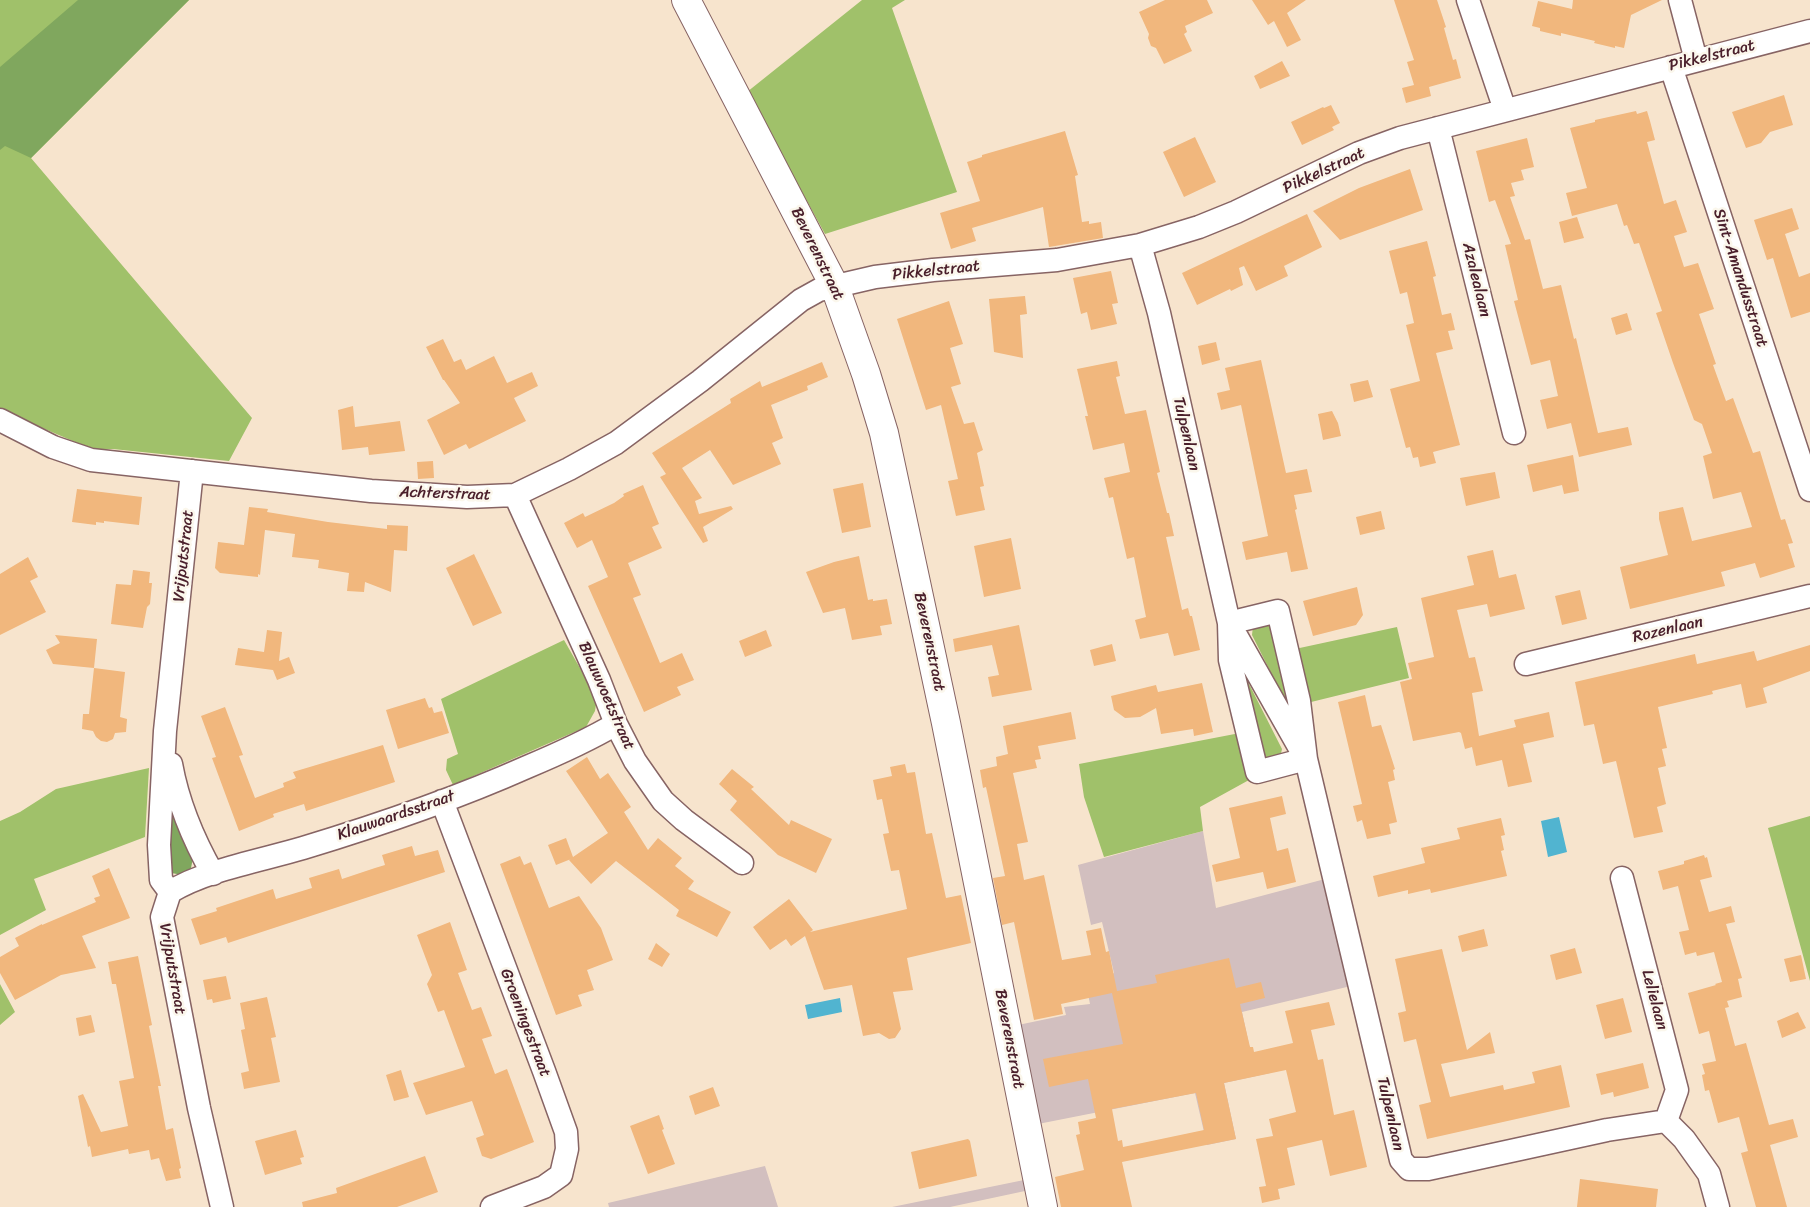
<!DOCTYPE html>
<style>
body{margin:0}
canvas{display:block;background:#f7e4cd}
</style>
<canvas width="1810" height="1207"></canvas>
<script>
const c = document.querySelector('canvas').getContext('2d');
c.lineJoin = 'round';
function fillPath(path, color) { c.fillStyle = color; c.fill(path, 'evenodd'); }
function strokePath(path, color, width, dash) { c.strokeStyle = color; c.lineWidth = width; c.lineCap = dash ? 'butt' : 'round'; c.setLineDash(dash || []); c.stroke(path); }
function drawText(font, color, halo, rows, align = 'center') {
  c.font = font + ' Sriracha,sans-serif'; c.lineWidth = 5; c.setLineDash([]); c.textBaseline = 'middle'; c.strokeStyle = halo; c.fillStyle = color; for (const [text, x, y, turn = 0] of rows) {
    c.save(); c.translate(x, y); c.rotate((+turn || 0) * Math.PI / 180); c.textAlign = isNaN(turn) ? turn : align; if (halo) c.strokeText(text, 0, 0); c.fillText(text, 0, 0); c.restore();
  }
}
fillPath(new Path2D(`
 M1203,831L1216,908L1325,879L1351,986L1242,1012L1253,1063L1267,1061L1270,1073L1224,1083L1236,1139L1207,1145L1195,1093L1038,1124L1018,1025L1066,1015L1064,1007L1090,1004L1087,989L1114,973L1102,922L1091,925L1078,865Z
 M765,1166L778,1207H609L608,1203Z
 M1024,1180L1025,1191L950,1207H892Z`), '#d2bfbf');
fillPath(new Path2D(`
 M0,0H189L31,158L252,418L229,461L113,449L94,450L0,410Z
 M862,0H905L892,8L957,192L825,234L747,92Z
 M1270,624L1289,702L1285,701L1252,635L1253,626Z
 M1397,627L1409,678L1307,703L1295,649Z
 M564,640L597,698L595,711L586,727L453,785L446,770L447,759L458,754L441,699Z
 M1244,679L1247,680L1282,749L1280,758L1263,760Z
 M1240,733L1249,780L1200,807L1203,831L1104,857L1084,797L1079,764Z
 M149,768L145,837L34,879L46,910L0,935V821L20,812L56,789Z
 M1810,816V981L1768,828Z
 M0,984L15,1012L0,1025Z`), '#a0c16a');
fillPath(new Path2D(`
 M78,0H189L31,158L5,146L0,150V67Z
 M170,808L193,858L191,868L183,875L171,873L167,809Z`), '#80a75e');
fillPath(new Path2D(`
 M1559,817L1567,852L1548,857L1541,821Z
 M840,998L842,1012L808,1019L805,1005Z`), '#51b4d0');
fillPath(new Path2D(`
 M1165,0H1207L1213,13L1185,26L1187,32L1184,34L1192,51L1164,64L1156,48L1151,46L1148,38L1149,34L1139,12Z
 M1252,0H1306L1287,13L1301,40L1287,47L1274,21L1268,25Z
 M1394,0H1437L1446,27L1444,28L1453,60L1456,59L1461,78L1429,87L1431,96L1406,103L1402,88L1414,85L1407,62L1414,60Z
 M1573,0H1662L1631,15L1624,48L1615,46V48L1594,43L1595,41L1561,33V36L1540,31V28L1532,26L1538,1L1572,9Z
 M1282,61L1290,76L1260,89L1254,76Z
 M1784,95L1793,125L1770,132L1761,143L1746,148L1732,112Z
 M1331,105L1340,123L1332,127L1334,130L1302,145L1291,122L1323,107L1324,108Z
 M1636,111L1637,114L1647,111L1650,121L1655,140L1647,142L1664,204L1676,200L1687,232L1674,236L1684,267L1698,263L1714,309L1699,314L1716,364L1713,365L1726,401L1733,398L1753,453L1760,451L1781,520L1785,519L1793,543L1788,544L1795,567L1760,578L1755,563L1721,572L1725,586L1630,609L1620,567L1668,555L1659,519V512L1683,507L1692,541L1752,527L1741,492L1713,499L1703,456L1712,453L1702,424L1694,420L1673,363L1656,313L1662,311L1639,243L1634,244L1627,225L1624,226L1617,204L1572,216L1566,193L1587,188L1570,128L1595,122V120Z
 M1065,131L1078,175L1075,176L1082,222L1089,221V224L1101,222L1103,238L1049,247L1043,207L972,228L976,241L951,249L940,213L980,201L967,162L982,157V155Z
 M1195,137L1216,182L1184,197L1163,152Z
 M1527,138L1534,167L1521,170L1524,180L1511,183L1515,196L1510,197L1525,240L1530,239L1543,289L1561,285L1574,339L1576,338L1598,433L1628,427L1632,445L1579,457L1571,423L1547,429L1540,400L1558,396L1550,360L1531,365L1514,301L1518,300L1505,245L1511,244L1495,200L1489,202L1476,151Z
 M1410,169L1423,210L1340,240L1313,211L1359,188Z
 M1792,208L1799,229L1785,234L1799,277L1810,273V312L1791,318L1773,258L1767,260L1754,220Z
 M1307,214L1322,247L1284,266L1288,276L1256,291L1244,266L1239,268L1243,285L1231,291L1230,289L1197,305L1182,273Z
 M1577,217L1584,238L1564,243L1559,222Z
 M1427,241L1436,276L1433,277L1442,315L1451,313L1455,330L1448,331L1453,349L1436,353L1460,445L1433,452L1436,463L1420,467L1418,457L1413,458L1410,447L1406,448L1390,389L1420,381L1406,325L1414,323L1407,292L1400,294L1389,251Z
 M1111,271L1118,303L1112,304L1117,324L1091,330L1087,312L1081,314L1073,278Z
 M1025,296L1027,314L1020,315L1023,358L994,352L989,299Z
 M949,301L963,344L950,348L961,384L951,387L964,424L974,422L983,450L977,453L984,486L980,487L985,510L956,516L948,481L958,479L941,405L926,410L897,319Z
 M1627,313L1632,330L1616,335L1611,318Z
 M443,339L454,362L461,359L466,370L494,356L507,383L532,372L538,386L514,398L526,421L469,449L466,444L444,455L427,420L460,403L444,380H443L426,347Z
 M1216,342L1220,360L1202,365L1198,346Z
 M1261,360L1286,473L1307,469L1312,492L1294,495L1297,509L1295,510L1308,569L1291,572L1287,552L1246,560L1242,542L1268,536L1241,405L1221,410L1217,393L1230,390L1225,368Z
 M1117,361L1120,376L1116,377L1125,414L1146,410L1160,472L1157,473L1167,513H1169L1174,536L1166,537L1182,610L1188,608L1190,616H1192L1200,650L1174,656L1168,633L1140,639L1135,620L1146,617L1134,557L1127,559L1113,497L1109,498L1104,478L1130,472L1124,443L1093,450L1085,416H1088L1077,369Z
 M822,362L828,377L807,386L808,390L771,405L783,438L772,443L781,464L733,485L710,450L682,468L702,498L695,501L699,514L731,506L733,509L703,527L708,541L703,543L660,477L666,474L652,453L731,403L730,399L760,381L762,387Z
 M1368,380L1373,397L1354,402L1350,384Z
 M353,406L355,427L400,421L405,451L369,455L368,447L342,450L338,410Z
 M1332,411L1338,423L1341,436L1323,440L1318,414Z
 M1573,455L1579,491L1564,494L1562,485L1533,492L1527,465Z
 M433,461L434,478L418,479L417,462Z
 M1495,472L1500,498L1466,506L1460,478Z
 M863,483L871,527L842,533L833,489Z
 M643,485L659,524L652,527L662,548L628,563L641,595L633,598L660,663L682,653L694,680L677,687L681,695L644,712L588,586L608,577L592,540L577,548L564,523L583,513L585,517L614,503L624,496L623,494Z
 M77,489L142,497L139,525L104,521V523L96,522V525L72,522Z
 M249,507L268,509L267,512L328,522L387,529V525L408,526L407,551L394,550L391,592L365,582L364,592L347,591L349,573L318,568L319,560L292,557L295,534L265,530L260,575L258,574V577L220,573L215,568L218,542L244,545Z
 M1381,511L1385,529L1360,535L1356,517Z
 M1011,538L1021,589L984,597L974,546Z
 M1493,550L1499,578L1516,574L1525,609L1490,617L1487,604L1457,610L1469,658L1475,657L1483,691L1472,693L1479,736L1516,727L1514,720L1549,712L1554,737L1523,744L1532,782L1508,787L1502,760L1476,766L1472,747L1465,749L1461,733L1459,732L1413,741L1400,682L1412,679L1408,663L1434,657L1421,598L1474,585L1467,556Z
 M474,554L502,613L473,626L446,568Z
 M859,556L868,600L873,599V601L887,599L892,624L880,626L882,635L852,640L845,608L823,613L806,572L834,562Z
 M28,557L38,577L30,581L46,612L0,635V574Z
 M133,570L150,572L149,583H152L150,604L147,607L143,628L111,624L116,584L131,585Z
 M1357,587L1363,615L1356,625L1313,636L1303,601Z
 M1580,590L1587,619L1562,625L1555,596Z
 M1019,625L1032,690L992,697L988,677L999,675L992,645L955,652L953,639Z
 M267,630L282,632L279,661L289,657L295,673L277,680L273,670L235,665L238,648L264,652Z
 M766,630L772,646L745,657L739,641Z
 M55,635L97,639L94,668L125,672L120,717L127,719L126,732L115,733L113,739L107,742L101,741L96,737L93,731L82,729L83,714H89L94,668L53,664L46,650L60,643Z
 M1112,644L1116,661L1094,666L1090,650Z
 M1810,645V671L1763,688L1767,703L1746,708L1741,684L1712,691L1713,694L1658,707L1667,748L1662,749L1666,766L1658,768L1666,804L1657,807L1663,832L1634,838L1616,761L1603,764L1594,724L1584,726L1575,682L1695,654L1697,664L1754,651L1757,661Z
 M1202,683L1213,732L1194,736L1193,729L1161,734L1156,708L1140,717L1125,718L1114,710L1111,696L1156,685L1158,692Z
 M1365,695L1372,727L1381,725L1395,769L1393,770L1395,780L1388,782L1397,822L1389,824L1391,834L1367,839L1362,820L1357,822L1353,806L1362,804L1338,702Z
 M425,698L429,708L432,707L434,713L442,711L449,733L398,749L386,710Z
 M225,707L243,755L239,756L255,798L284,787L283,783L296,778L293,772L383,745L395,782L306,811L304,804L273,814L274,817L239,831L212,758L216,757L201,716Z
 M1071,712L1076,739L1038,746L1041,759L1035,760L1037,768L1013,773L1028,842L1017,844L1024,880L1044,875L1062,960L1091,955L1086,931L1101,928L1106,952L1109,951L1117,991L1157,983L1155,975L1229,958L1236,988L1261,982L1265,998L1240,1004L1250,1047H1253L1254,1052L1293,1043L1285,1011L1329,1002L1335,1025L1311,1030L1318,1060L1323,1059L1334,1115L1354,1110L1367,1167L1330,1176L1322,1140L1287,1148L1295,1185L1278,1189L1280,1199L1262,1203L1259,1187L1266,1186L1256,1139L1273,1136L1269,1119L1296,1112L1286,1070L1224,1083L1236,1139L1122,1162L1132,1207H1061L1055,1177L1084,1170L1076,1135L1080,1134L1078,1122L1096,1118L1088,1079L1049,1087L1043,1059L1123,1044L1112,993L1061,1004L1063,1014L1034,1020L1014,922L1002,925L993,878L1005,876L986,787L983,788L980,770L997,766L996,757L1008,754L1003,726ZM1196,1093L1204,1130L1123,1147L1122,1140L1118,1141L1112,1109Z
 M587,757L600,779L608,773L631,807L624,812L648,850L658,838L682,858L675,866L694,881L688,889L731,912L717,937L676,916L679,910L616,861L591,884L569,860L571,859L556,865L548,845L566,838L573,857L608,833L566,771Z
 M905,764L907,773L915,772L926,834L932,833L946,898L961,895L971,943L907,958L913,990L893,992L901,1029L895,1038L889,1039L879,1033L863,1036L852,985L824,990L805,936L791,946L786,939L770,950L753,927L789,899L813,930L810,932L907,909L899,870L891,871L883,834L889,833L882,799L877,800L873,780L892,776L890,767Z
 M732,769L754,787L751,789L789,825L791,820L832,839L816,873L778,855L730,810L737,801L719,784Z
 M1282,796L1286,814L1270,818L1277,851L1288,848L1296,882L1267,889L1263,872L1216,882L1212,865L1240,858L1229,808Z
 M1501,818L1505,835L1501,836L1504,850L1501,851L1507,876L1431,893L1430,889L1408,894V890L1378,897L1373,876L1425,863L1421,848L1460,839L1457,828Z
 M412,846L415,856L438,850L445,872L228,943L226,937L200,945L191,919L217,911L216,908L273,889L276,899L312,888L309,878L339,869L342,879L375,868L385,865L382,855Z
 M1704,855L1705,858L1707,857L1712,877L1700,880L1709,912L1731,906L1735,922L1726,924L1742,978L1738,979L1742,997L1727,1001L1729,1007L1725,1008L1735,1046L1746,1043L1769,1125L1793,1119L1798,1137L1770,1145L1787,1207H1756L1741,1153L1748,1151L1739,1117L1718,1123L1709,1090L1705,1091L1702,1075L1705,1074L1702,1064L1716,1061L1709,1031L1699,1034L1688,993L1716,985L1715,984L1722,982L1714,952L1697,956L1696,952L1685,955L1679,932L1689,930L1678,886L1663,890L1658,871L1684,864V861Z
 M520,856L524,865L531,862L549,908L579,896L601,928L613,960L587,970L594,990L578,995L582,1006L556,1015L500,864Z
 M109,868L130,918L82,936L96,968L61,975L15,1000L0,973V957L19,946L15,938L42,924V925L96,902L94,898L100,896L92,876Z
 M450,922L467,970L458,973L472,1010L481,1007L492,1036L482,1039L495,1074L507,1069L534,1142L491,1159L482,1156L476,1138L484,1135L472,1101L426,1115L413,1083L465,1067L444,1010L438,1012L427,984L432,975L417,935Z
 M1484,929L1488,946L1462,952L1458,936Z
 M656,943L670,954L662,967L648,959Z
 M1575,948L1582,973L1556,980L1550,955Z
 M1442,949L1467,1050L1490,1032L1495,1053L1441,1064L1450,1097L1503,1085L1504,1090L1535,1083L1532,1072L1561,1065L1570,1107L1427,1139L1419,1105L1431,1102L1416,1039L1404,1042L1398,1013L1406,1011L1395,959Z
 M1801,955L1806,979L1790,982L1784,959Z
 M138,956L152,1025L149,1026L161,1086H158L166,1130L173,1128L181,1168L179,1169L181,1178L166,1181L159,1158L151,1160L149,1150L129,1154L128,1149L92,1157L90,1146L88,1147L78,1096L83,1094L101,1132L128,1126L119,1081L134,1078L116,984H112L108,962Z
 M226,976L231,999L213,1003L212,999L207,1000L203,980Z
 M267,997L276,1037L271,1038L280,1082L244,1089L241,1073L249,1071L241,1030L245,1029L240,1003Z
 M1623,998L1632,1032L1605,1039L1596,1005Z
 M1798,1012L1806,1028L1782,1038L1777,1021Z
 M91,1015L95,1032L79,1036L76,1018Z
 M1643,1063L1649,1088L1614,1097L1613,1092L1601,1095L1596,1074Z
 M401,1070L409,1097L394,1101L386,1075Z
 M713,1087L720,1106L695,1115L689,1096Z
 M659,1115L664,1129L662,1130L675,1164L648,1174L630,1126Z
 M296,1130L304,1157L300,1158L302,1164L265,1175L255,1141Z
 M968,1139L970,1141L977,1176L919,1189L911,1152Z
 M425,1156L438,1192L397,1207H303L302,1202L337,1193L336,1188Z
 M1580,1179L1658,1189L1656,1207H1577Z`), '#f1b77d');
const minor = new Path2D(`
 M1468,0L1505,110
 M1680,0L1696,60
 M1671,67L1810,490
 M1438,128L1514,433
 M1140,245L1159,313L1229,623L1306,759L1401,1160L1409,1169H1428L1607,1130L1666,1121L1684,1139L1709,1174L1718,1207
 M0,420L53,447L91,460L371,491L467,497L515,495L569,469L616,443L700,381L801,300L819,290L875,277L933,270L1057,260L1140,245L1199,227L1236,212L1359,153L1400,138L1810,31
 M515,495L599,680L616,724L635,761L663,801L684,820L742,863
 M1278,611L1299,701L1306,759L1257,772L1230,660L1229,623Z
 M1526,664L1810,596
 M171,764C178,803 193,839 213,874
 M442,801L544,1071L566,1132L567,1149L561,1175L544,1187L492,1207
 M1622,878L1677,1090L1666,1121
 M170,892C205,870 263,860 303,848C379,825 455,799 527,767C558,754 587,741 616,724
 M170,892L161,880L159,845L165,731L192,471
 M170,892L162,917L199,1108L222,1207`);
const tertiary = new Path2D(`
 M686,0L835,287L866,374L884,433L946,723L1043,1207`);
strokePath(minor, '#876464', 25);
strokePath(tertiary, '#876464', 30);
strokePath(minor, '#fff', 22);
strokePath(tertiary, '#fff', 28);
drawText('16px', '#4a1f2b', '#fbf7ec', [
 ["Pikkelstraat",1712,56,-14],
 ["Pikkelstraat",1324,171,-25],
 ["Beverenstraat",817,254,64],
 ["Pikkelstraat",936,271,-6],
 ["Sint-Amandusstraat",1740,278,72],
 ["Azalealaan",1476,280,76],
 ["Tulpenlaan",1186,434,77],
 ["Achterstraat",445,494,2],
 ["Vrijputstraat",184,556,-84],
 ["Rozenlaan",1668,630,-13],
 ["Beverenstraat",929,642,78],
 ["Blauwvoetstraat",606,696,66],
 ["Klauwaardsstraat",396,816,-19],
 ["Vrijputstraat",172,969,80],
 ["Lelielaan",1654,1000,75],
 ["Groeningestraat",525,1023,69],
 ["Beverenstraat",1009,1039,79],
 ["Tulpenlaan",1390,1114,77]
]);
</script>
